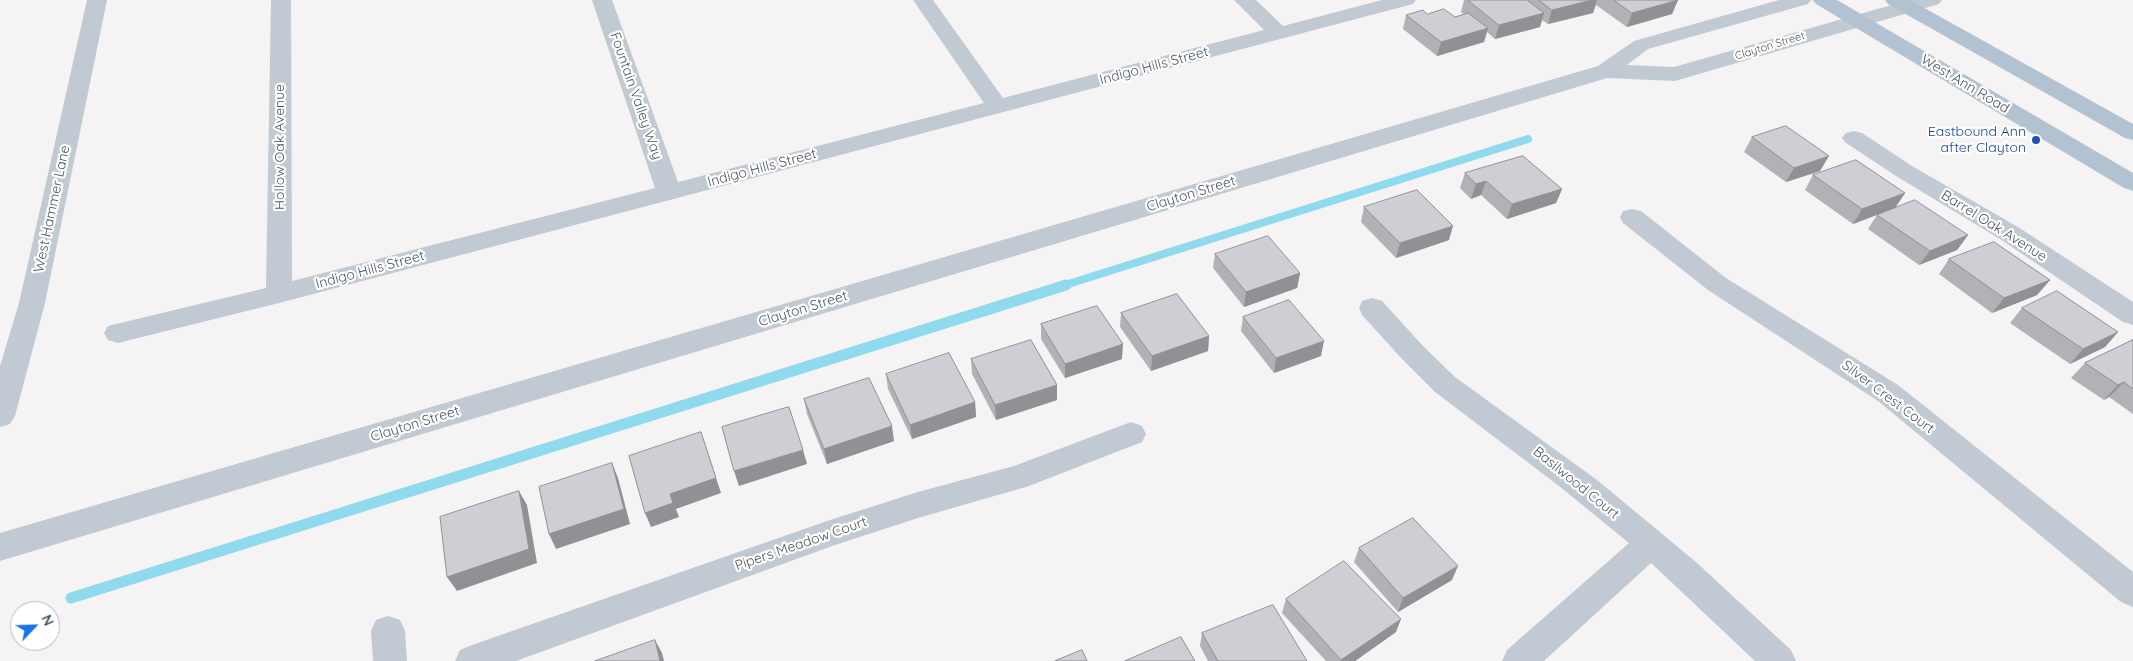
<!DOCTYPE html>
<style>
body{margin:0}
#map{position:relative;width:2133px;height:661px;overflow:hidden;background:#f5f3f3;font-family:Quicksand,sans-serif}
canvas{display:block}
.north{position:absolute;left:10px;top:601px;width:50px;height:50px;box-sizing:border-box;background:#fff;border:1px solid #b7bbc0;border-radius:50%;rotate:66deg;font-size:14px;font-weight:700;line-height:20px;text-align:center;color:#4a5661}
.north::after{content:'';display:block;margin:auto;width:18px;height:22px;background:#1a73e8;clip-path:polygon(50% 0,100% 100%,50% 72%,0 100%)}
</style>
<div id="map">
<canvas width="2133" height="661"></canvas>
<div class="north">N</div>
</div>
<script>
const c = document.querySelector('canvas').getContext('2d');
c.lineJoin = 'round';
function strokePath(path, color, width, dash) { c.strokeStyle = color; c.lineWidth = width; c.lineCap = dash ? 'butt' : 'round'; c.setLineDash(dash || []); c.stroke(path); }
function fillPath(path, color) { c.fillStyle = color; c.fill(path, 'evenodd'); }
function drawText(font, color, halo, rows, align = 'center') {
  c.font = font + ' Quicksand,sans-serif'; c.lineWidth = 4.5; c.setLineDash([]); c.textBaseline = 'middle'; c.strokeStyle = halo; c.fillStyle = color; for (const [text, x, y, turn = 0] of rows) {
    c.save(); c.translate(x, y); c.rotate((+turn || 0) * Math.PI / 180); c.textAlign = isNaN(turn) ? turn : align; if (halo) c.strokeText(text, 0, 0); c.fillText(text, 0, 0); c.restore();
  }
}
strokePath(new Path2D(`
 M1062,286L1528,139`), '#90daee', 8);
strokePath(new Path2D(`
 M71,598L1066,285`), '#90daee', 11);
fillPath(new Path2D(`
 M87,0H107L45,303L15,416L10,424L0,427V366L19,303Z
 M271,0H291L292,281L655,188L592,0H612L678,182L984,103L913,0H933L1003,98L1264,30L1234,0H1256L1283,26L1382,0H1416L1413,4L279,303L118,343L108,340L104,333L108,326L266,288Z
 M1854,131L1862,133L1912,166L2018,227L2133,302V325L2123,322L2000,239L1896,176L1846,143L1842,138L1846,133Z
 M1632,209L1641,211L1726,278L1898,385L2133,572V607L2121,602L1878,401L1708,290L1623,223L1620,217L1623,211Z
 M1372,298L1382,301L1423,346L1455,377L1597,480L1696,562L1791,650L1796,661H1755L1651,563L1544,661H1502L1507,650L1629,543L1559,486L1435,392L1403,360L1362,315L1359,308L1362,301Z
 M1131,422L1142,426L1146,434L1142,442L1029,486L918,518L835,545L516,661H455L460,650L472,645L830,520L918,492L1014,466Z
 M388,616L400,620L405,631L407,661H373L371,631L376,620Z`), '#c1cad2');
fillPath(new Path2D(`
 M1779,0H1811L1808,4L1648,49L1627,65L1674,67L1909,0H1942L1939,4L1675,81L1607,78L0,561V533L1598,66L1634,41Z`), '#c1cad2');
fillPath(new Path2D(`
 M1813,0H1837L2133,173V191L2124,188L1816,4Z
 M1885,0H1910L2133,124V140L2125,138L1888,4Z`), '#b3c2d1');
fillPath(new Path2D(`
 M1464,0H1678L1672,14L1627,27L1596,5L1593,13L1548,24L1542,20L1540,27L1495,39L1487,32L1484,42L1437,56L1403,29L1406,15L1427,14L1455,17L1464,14L1461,12Z
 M1752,137L1820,171L1786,182L1744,152Z
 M1465,173L1562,189L1556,203L1507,219L1481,195L1471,199L1460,188Z
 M1813,175L1905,193L1895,208L1853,224L1805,190Z
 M1364,207L1449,240L1396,258L1361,222Z
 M1877,215L1968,235L1957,250L1919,265L1868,229Z
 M1215,254L1300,273L1297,288L1244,307L1213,268Z
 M1949,259L2050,280L2037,295L1992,313L1939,274Z
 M2022,308L2118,332L2105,347L2070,364L2010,323Z
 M1121,313L1209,336L1208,351L1151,371L1120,327Z
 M1243,317L1321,356L1274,373L1241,331Z
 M1041,324L1122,359L1065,378L1041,339Z
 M2133,340V414L2109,397L2104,400L2071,378L2085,363Z
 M971,359L1057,400L996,420L972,374Z
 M886,374L975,402L976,417L912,439L888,389Z
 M804,399L894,441L827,464L807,414Z
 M1359,548L1452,580L1398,612L1354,562Z
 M1286,599L1396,632L1355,661H1326L1282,613Z
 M1202,633L1307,661H1208L1200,646Z`), '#b0b2b7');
fillPath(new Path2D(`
 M1592,0H1597L1593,13L1548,24L1552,10Z
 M1678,0L1672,14L1627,27L1632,13Z
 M1544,13L1540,27L1495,39L1499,25Z
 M1488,28L1484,42L1437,56L1441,42Z
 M1829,156L1820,171L1786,182L1794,168Z
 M1486,181L1481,195L1471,199L1476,184Z
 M1562,189L1556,203L1507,219L1512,204Z
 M1905,193L1895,208L1853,224L1862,209Z
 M1453,226L1449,240L1396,258L1400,243Z
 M1968,235L1957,250L1919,265L1930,251Z
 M1300,273L1297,288L1244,307L1246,292Z
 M2050,280L2037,295L1992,313L2004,298Z
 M2118,332L2105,347L2070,364L2083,349Z
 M1209,336L1208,351L1151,371L1152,356Z
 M1324,341L1321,356L1274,373L1276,358Z
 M1123,344L1122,359L1065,378V364Z
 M2124,382L2109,397L2104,400L2118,385Z
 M1057,385V400L996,420L995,405Z
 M975,402L976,417L912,439L910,425Z
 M892,426L894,441L827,464L824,449Z
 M701,432L721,493L676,509L679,517L651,527L645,513Z
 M803,450L807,464L739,486L734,471Z
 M612,463L618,478L630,524L556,549L549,534Z
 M519,491L527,505L537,563L457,591L447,577Z
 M1458,566L1452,580L1398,612L1403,598Z
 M1401,619L1396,632L1355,661H1341V660Z
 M655,640L662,653L664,661H660Z`), '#909195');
const building = new Path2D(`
 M1468,0H1527L1544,13L1499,25Z
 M1539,0H1592L1552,10Z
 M1614,0H1678L1632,13Z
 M1444,9L1455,17L1468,13L1488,28L1441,42L1406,15L1423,10L1427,14Z
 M1786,126L1829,156L1794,168L1752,137Z
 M1523,156L1562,189L1512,204L1486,181L1476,184L1465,173Z
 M1856,160L1905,193L1862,209L1813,175Z
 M1417,190L1453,226L1400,243L1364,207Z
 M1915,200L1968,235L1930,251L1877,215Z
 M1268,236L1300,273L1246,292L1215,254Z
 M1994,242L2050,280L2004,298L1949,259Z
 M2057,291L2118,332L2083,349L2022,308Z
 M1177,294L1209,336L1152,356L1121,313Z
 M1289,300L1324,341L1276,358L1243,317Z
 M1097,306L1123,344L1065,364L1041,324Z
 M1031,340L1057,385L995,405L971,359Z
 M2133,340V389L2124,382L2118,385L2085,363Z
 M949,353L975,402L910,425L886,374Z
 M869,378L892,426L824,449L804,399Z
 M789,407L803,450L734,471L722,427Z
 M701,432L716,478L670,494L673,503L645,513L629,456Z
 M612,463L624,509L549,534L539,487Z
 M519,491L529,549L447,577L440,517Z
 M1413,518L1458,566L1403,598L1359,548Z
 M1344,561L1401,619L1341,660L1286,599Z
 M1273,605L1307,661H1218L1202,633Z
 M1181,637L1195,661H1125Z
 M655,640L660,661H595Z
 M1082,650L1087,661H1055Z`);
fillPath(building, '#cdcfd5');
strokePath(building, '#909195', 1);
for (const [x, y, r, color] of [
 [2036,140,5,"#1a4fb4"]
]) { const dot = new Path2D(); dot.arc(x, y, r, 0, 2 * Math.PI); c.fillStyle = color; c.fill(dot); strokePath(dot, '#fff', 2); }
drawText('11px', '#4a5661', '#fff', [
 ["Clayton Street",1770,46,-17]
]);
drawText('14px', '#4a5661', '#fff', [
 ["Indigo Hills Street",1154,66,-15],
 ["West Ann Road",1965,84,31],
 ["Fountain Valley Way",636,96,71],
 ["Hollow Oak Avenue",280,147,-90],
 ["Indigo Hills Street",762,168,-15],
 ["Clayton Street",1191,194,-17],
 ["West Hammer Lane",52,209,-78],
 ["Barrel Oak Avenue",1994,226,32],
 ["Indigo Hills Street",370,270,-15],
 ["Clayton Street",803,309,-17],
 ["Silver Crest Court",1888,397,37],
 ["Clayton Street",415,424,-17],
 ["Basilwood Court",1576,483,39],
 ["Pipers Meadow Court",801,544,-19]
]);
drawText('14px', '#164399', '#fff', [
 ["Eastbound Ann",2026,132],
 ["after Clayton",2026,148]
], 'right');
</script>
